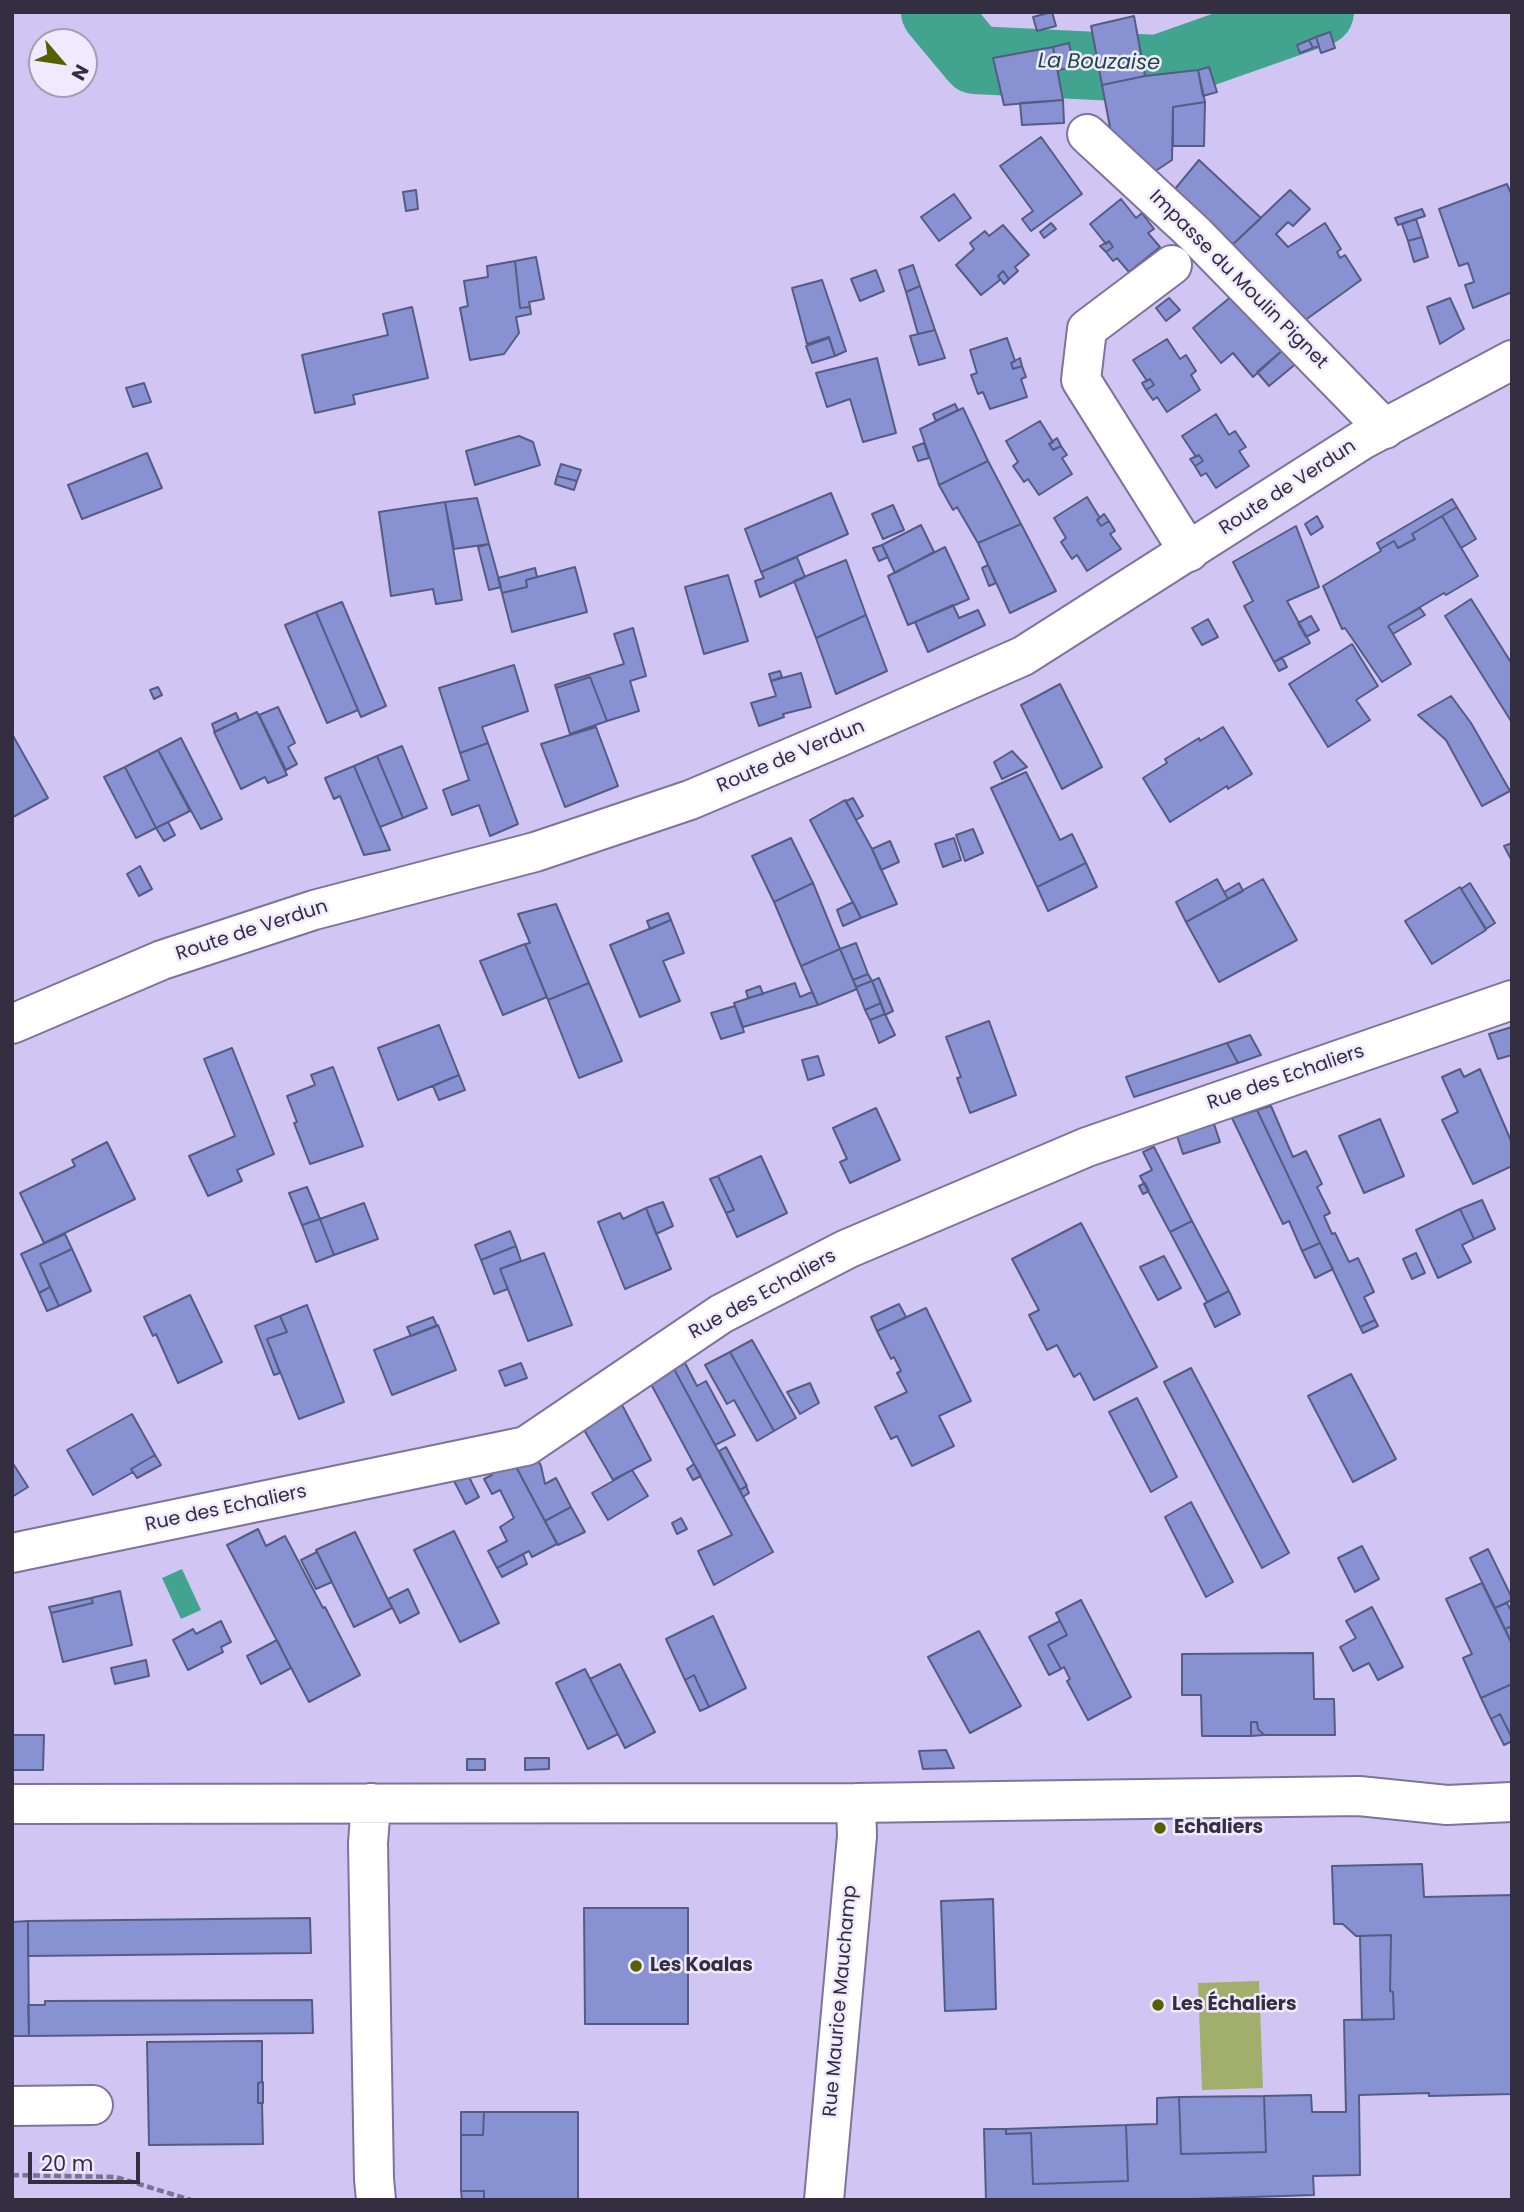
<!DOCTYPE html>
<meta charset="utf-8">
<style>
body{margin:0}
#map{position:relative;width:1524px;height:2212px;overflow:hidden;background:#d1c5f3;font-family:Poppins,sans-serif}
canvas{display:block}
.frame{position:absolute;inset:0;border:14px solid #332e40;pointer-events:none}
.north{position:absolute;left:28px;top:28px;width:70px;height:70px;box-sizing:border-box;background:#efeafe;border:2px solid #a49fb2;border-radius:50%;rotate:119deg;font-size:19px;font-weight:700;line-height:28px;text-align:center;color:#332e40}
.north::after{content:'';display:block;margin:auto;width:24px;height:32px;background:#566000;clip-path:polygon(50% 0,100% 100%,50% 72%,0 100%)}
.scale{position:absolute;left:28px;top:2152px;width:112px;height:32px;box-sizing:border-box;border:4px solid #332e40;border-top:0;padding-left:9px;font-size:21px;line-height:24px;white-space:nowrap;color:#332e40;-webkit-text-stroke:5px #efeafe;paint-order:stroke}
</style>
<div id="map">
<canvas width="1524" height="2212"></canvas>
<div class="frame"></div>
<div class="north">N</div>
<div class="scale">20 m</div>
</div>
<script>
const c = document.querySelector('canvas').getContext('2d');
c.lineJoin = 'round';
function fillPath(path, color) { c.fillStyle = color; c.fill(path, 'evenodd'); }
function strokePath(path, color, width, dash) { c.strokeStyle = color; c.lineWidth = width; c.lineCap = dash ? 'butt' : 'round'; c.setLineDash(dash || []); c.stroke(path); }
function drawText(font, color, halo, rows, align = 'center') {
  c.font = font + ' Poppins,sans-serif'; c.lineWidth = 5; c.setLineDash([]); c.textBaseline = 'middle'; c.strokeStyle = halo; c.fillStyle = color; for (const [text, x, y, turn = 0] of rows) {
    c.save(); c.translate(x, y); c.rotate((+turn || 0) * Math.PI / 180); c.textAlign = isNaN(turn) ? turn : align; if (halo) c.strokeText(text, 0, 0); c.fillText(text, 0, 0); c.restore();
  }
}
fillPath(new Path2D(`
 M1259,1981L1263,2088L1202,2090L1198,1983Z`), '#a2ae6b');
fillPath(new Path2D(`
 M918,12H949L977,48L993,58L998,78C951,64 950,39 918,12Z
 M1256,12H1357L1190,71L1153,75L1149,53L1214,32Z
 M182,1569L201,1610L181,1619L162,1578Z`), '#42a38e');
strokePath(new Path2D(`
 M935,12L975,60L1158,69L1320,12`), '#42a38e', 68);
const building = new Path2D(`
 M1052,12L1056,26L1037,31L1033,17Z
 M1134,16L1145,76L1102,85L1091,26Z
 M1330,32L1335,48L1321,53L1316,37Z
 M1316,37L1319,46L1313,48L1309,40Z
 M1309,40L1313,48L1300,53L1297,45Z
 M1069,43L1074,67L1058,70L1053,47Z
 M1053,47L1063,100L1004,105L993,58Z
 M1209,67L1217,92L1203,96L1198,70Z
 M1198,70L1205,102L1173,107L1172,160L1148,176L1113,143L1102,85L1145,76Z
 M1063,100L1064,123L1022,125L1020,103Z
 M1205,102L1204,146H1173V107Z
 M1041,137L1082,194L1031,231L1022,219L1033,211L1000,166Z
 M1199,160L1261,218L1230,247L1175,189Z
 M1507,184L1512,196V292L1473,308L1465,285L1474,282L1468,263L1459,266L1439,209Z
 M416,190L418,209L406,211L403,192Z
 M1290,190L1310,209L1293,226L1288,222L1276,234L1288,247L1325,223L1341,249L1337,252L1340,258L1345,255L1361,280L1304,321L1230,247Z
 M954,194L971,218L939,241L921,217Z
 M1121,199L1136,218L1142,213L1154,229L1148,233L1160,247L1129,272L1117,258L1113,261L1106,252L1113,247L1109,241L1106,244L1090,224Z
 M1422,209L1425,216L1398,225L1395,218Z
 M1416,219L1422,237L1408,241L1402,224Z
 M1051,223L1056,229L1044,238L1040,232Z
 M1003,225L1029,255L1015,267L1018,271L1009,279L1003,271L998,276L1000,280L981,295L956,265L974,249L970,243L985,231L989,236Z
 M1422,237L1428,257L1414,262L1408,241Z
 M1109,241L1113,247L1106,252L1100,246Z
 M536,257L544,299L529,302L530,307L520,308L515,261Z
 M515,261L520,308L530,307L531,314L516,317L519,333L504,354L470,360L460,308L468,306L464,281L488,277L487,266Z
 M913,265L920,286L906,292L899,270Z
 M876,270L884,291L860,301L851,279Z
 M1003,271L1009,279L1004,284L998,276Z
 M822,280L846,351L835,356L829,337L807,344L792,288Z
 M920,286L935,330L918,334L906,292Z
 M1238,291L1285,348L1253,377L1233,353L1221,363L1193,328Z
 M1169,298L1180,310L1166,321L1156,308Z
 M1450,298L1464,329L1440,344L1427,307Z
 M412,307L428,378L353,395L355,404L315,413L302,355L388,335L383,314Z
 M935,330L945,358L919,365L910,336Z
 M829,338L835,356L812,363L806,346Z
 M1007,338L1015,361L1011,363L1013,369L1022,366L1026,377L1021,379L1027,397L990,409L983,392L978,394L971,375L977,373L970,350Z
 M1167,339L1180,359L1186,355L1196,371L1191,375L1200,390L1167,412L1157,397L1153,400L1146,390L1154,385L1150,379L1147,381L1133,360Z
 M1285,348L1298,362L1269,386L1257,372Z
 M877,358L896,433L863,442L850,399L827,407L816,373Z
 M1020,358L1022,366L1013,369L1011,363Z
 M1150,379L1154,385L1146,390L1142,383Z
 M144,383L151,402L133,407L126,388Z
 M955,404L958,410L936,421L933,414Z
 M963,408L988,461L939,485L920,429Z
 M1216,414L1229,435L1235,431L1246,447L1239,451L1249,466L1216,488L1206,473L1201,476L1195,466L1203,461L1199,455L1196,457L1182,436Z
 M1040,421L1053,442L1049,444L1053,450L1061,446L1067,455L1062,458L1072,474L1039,495L1028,479L1024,482L1013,466L1018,462L1006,441Z
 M519,436L533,442L540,465L475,485L466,451Z
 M1057,438L1061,446L1053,450L1049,444Z
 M924,443L929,458L918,461L913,447Z
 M147,453L162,488L82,519L68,485Z
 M1199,455L1203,461L1195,466L1190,459Z
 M988,461L1021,524L978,543L957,507L953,510L939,485Z
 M561,464L581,470L577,481L557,476Z
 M557,476L577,481L574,490L555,484Z
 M831,493L848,534L761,572L745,529Z
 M1087,497L1100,518L1097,520L1101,526L1109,521L1115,531L1110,534L1121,549L1087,571L1077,555L1072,559L1061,542L1066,538L1054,518Z
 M477,498L489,544L454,549L445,502Z
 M1452,499L1457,507L1412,534L1415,539L1398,548L1394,541L1380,549L1377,543Z
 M445,502L462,600L436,604L433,589L391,596L379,512Z
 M893,505L904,530L883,539L872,514Z
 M1457,507L1476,539L1461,548L1442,516Z
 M1104,514L1109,521L1101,526L1097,520Z
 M1317,516L1323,527L1311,535L1305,524Z
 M1442,516L1478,576L1446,595L1444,593L1388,626L1411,664L1382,682L1345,628L1342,629L1323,586L1381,551L1380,549L1394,541L1398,548L1415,539L1412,534Z
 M1021,524L1056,591L1010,613L978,543Z
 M921,525L934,552L895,573L882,545Z
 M1296,526L1319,587L1287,601L1310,643L1274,662L1244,606L1253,601L1233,562Z
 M489,544L501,587L489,590L478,547Z
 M882,545L888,557L879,561L873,548Z
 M945,547L969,599L908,625L888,576Z
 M797,557L805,577L760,597L755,581L764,578L761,572Z
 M846,560L866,615L816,638L794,581Z
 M988,565L996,583L989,586L982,568Z
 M575,567L587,612L512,632L502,593L527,587L526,580Z
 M535,568L537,577L526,580L527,587L502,593L498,578Z
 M728,575L748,641L704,654L685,587Z
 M1471,599L1512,664L1511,721L1445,616Z
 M342,602L386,706L361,717L316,612Z
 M953,605L959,618L978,610L985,625L928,652L915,622Z
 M1420,608L1425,615L1393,634L1388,626Z
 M316,612L358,710L327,723L285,625Z
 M866,615L887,671L836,694L816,638Z
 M1311,616L1319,630L1306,637L1298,623Z
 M1208,619L1218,637L1202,645L1192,628Z
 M633,628L646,676L630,681L639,711L607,721L590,677L556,688L555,685L624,664L614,634Z
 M1352,644L1378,686L1356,700L1370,720L1328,747L1289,684Z
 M1282,657L1287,667L1279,671L1274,662Z
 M514,665L528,711L482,727L488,743L460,753L439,688Z
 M780,671L782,677L771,681L769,674Z
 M801,673L811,707L783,714L784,717L759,726L751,703L776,696L771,681Z
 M590,677L607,721L570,734L556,688Z
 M1060,684L1102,767L1062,789L1021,705Z
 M158,687L162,695L154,699L150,690Z
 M1451,696L1471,723L1510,791L1482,806L1446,740L1418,715Z
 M278,707L295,743L288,747L297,764L286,770L259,715Z
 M257,712L287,775L268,783L265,777L241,789L214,732Z
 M236,713L239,720L215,732L212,724Z
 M596,727L618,786L565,807L541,744Z
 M1223,727L1252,774L1228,789L1227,786L1170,822L1143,778L1167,763L1165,759L1199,738L1200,741Z
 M12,734L48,798L13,817H12Z
 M181,738L222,819L201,829L158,750Z
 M488,743L518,824L490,836L479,805L452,815L443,790L469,780L460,753Z
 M402,746L427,808L403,818L377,756Z
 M158,750L190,811L156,828L125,767Z
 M1012,751L1027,767L1002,779L994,762Z
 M377,756L403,818L380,827L354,766Z
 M354,766L380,827L390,850L364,855L340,796L334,799L325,778Z
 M125,767L156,828L136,838L104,777Z
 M1026,772L1060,840L1072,834L1086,863L1037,887L991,788Z
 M853,798L863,816L856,820L846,801Z
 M845,800L872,849L897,904L861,918L810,820Z
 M168,822L175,835L164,841L156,828Z
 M973,829L983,853L965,861L956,835Z
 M791,838L813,883L774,902L752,856Z
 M954,838L961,860L943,867L935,844Z
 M890,841L899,862L881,870L872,849Z
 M1512,843V861L1504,846Z
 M1086,863L1097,887L1048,911L1037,887Z
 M140,866L152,889L139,896L127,874Z
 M1217,879L1228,899L1186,922L1176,902Z
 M1263,879L1297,940L1219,982L1186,922Z
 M813,883L840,949L801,966L774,902Z
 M1239,883L1243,891L1228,899L1224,892Z
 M1470,883L1495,923L1486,929L1461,889Z
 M1460,887L1486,930L1432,964L1405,921Z
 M853,902L861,918L843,926L837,910Z
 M556,904L589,983L548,1000L525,944L530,943L518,914Z
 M668,913L671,920L650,929L647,921Z
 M671,920L684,953L663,961L680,1001L640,1017L610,945Z
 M856,943L868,974L853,980L840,949Z
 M525,944L547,997L503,1015L480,961Z
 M840,949L857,989L818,1005L801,966Z
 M868,974L872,981L856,987L853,980Z
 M879,978L893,1011L885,1015L872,981Z
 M872,981L881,1003L865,1010L856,987Z
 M589,983L622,1061L579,1078L548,1000Z
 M795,983L800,997L812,992L818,1005L743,1027L734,1003Z
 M760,986L763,994L748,998L746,991Z
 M881,1003L885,1014L870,1020L865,1010Z
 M735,1006L744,1032L721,1039L711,1013Z
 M885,1014L895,1035L879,1043L870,1020Z
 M989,1021L1016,1095L970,1113L957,1078L961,1077L946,1037Z
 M439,1025L459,1075L398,1100L378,1048Z
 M1512,1027V1055L1498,1059L1489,1034Z
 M1250,1035L1261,1055L1238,1063L1227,1043Z
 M1227,1043L1238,1063L1134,1097L1126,1077Z
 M232,1048L274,1154L237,1170L242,1181L208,1196L189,1156L235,1136L204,1059Z
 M818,1056L824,1075L808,1080L802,1060Z
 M333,1067L363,1146L310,1164L294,1123L297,1122L287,1096L315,1085L311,1075Z
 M1460,1069L1464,1077L1480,1069L1512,1143V1166L1473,1184L1442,1120L1458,1112L1442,1077Z
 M459,1075L465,1090L439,1100L433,1086Z
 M1271,1106L1293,1157L1306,1151L1322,1184L1317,1187L1330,1213L1324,1216L1332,1234L1335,1233L1349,1262L1358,1258L1374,1292L1364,1297L1375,1320L1360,1327L1257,1110Z
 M876,1108L900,1160L850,1183L840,1162L847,1159L833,1128Z
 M1257,1110L1320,1243L1302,1251L1289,1221L1283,1224L1232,1118Z
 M1380,1119L1404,1176L1364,1193L1339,1136Z
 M1214,1124L1220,1142L1183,1154L1177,1136Z
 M107,1142L135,1199L44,1243L20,1193L75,1166L72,1160Z
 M1154,1147L1192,1221L1170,1232L1140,1176L1152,1170L1143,1152Z
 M761,1156L787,1213L737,1237L726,1213L734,1210L718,1176Z
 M718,1176L734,1210L726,1213L710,1179Z
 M1145,1183L1149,1191L1143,1194L1139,1186Z
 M307,1187L320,1219L302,1225L289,1193Z
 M1482,1200L1495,1229L1474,1239L1460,1209Z
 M663,1202L673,1226L656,1234L646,1208Z
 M364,1203L378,1239L334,1255L320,1219Z
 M646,1208L671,1269L625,1289L598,1222L620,1213L623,1219Z
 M1460,1209L1474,1239L1462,1245L1471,1262L1438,1278L1416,1230Z
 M320,1219L334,1255L316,1262L302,1225Z
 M1192,1221L1229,1291L1207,1302L1170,1232Z
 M1081,1223L1157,1367L1094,1400L1080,1373L1074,1377L1057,1345L1047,1350L1029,1315L1039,1310L1012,1259Z
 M510,1231L516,1246L481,1260L475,1245Z
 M65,1234L72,1249L40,1264L50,1287L39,1293L21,1254Z
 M1320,1243L1333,1269L1315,1278L1302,1251Z
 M516,1246L521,1261L500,1269L508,1289L494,1294L481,1260Z
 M72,1249L91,1291L59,1306L40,1264Z
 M544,1253L572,1325L528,1341L500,1269Z
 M1416,1253L1425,1273L1412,1279L1403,1259Z
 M1164,1256L1181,1288L1158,1300L1140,1267Z
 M50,1287L59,1306L47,1311L39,1293Z
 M1229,1291L1240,1314L1215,1327L1204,1304Z
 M190,1295L222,1362L178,1383L156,1334L153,1336L144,1317Z
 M899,1304L906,1317L877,1331L871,1317Z
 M307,1305L344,1402L299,1419L267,1339L287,1332L280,1316Z
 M926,1308L971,1401L939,1416L954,1446L912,1466L897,1436L891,1439L875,1407L907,1392L897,1373L901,1371L894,1357L891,1359L877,1331Z
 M280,1316L287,1332L267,1339L280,1373L274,1375L255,1326Z
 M433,1317L437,1326L411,1336L407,1327Z
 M1375,1320L1378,1326L1363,1333L1360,1327Z
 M438,1325L456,1370L392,1395L374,1350Z
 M752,1340L796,1418L774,1431L730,1352Z
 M730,1352L774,1431L757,1441L734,1400L727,1404L705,1365Z
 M521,1363L527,1378L505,1386L499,1371Z
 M685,1363L697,1386L706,1381L735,1435L715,1445L674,1369Z
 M1191,1368L1289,1553L1262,1568L1164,1382Z
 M674,1369L773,1552L714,1585L698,1551L732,1535L651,1384Z
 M1351,1374L1396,1459L1353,1482L1308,1396Z
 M810,1383L819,1403L800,1414L787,1392Z
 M1137,1398L1177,1477L1151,1492L1109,1412Z
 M621,1403L651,1460L613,1480L583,1428Z
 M132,1414L155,1455L131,1469L133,1472L93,1495L67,1450Z
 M726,1447L747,1486L740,1490L719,1451Z
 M535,1454L541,1466L545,1484L556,1478L571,1507L545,1521L513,1461Z
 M155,1455L161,1465L137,1478L131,1469Z
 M513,1461L557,1544L532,1557L529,1551L497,1568L488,1551L507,1541L500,1527L514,1518L500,1490L492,1494L484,1479L492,1475L488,1468Z
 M12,1462L28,1487L12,1497Z
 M694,1464L701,1476L693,1480L687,1469Z
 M632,1470L648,1496L608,1520L592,1493Z
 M468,1475L479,1497L466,1504L453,1479Z
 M746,1486L749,1493L743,1497L740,1490Z
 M1191,1502L1233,1582L1206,1597L1165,1517Z
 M571,1507L585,1532L558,1545L545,1521Z
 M681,1518L687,1529L677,1534L672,1523Z
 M258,1529L266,1546L285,1536L323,1608L325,1607L360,1675L309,1702L227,1545Z
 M454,1531L499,1623L460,1642L414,1550Z
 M355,1532L392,1608L354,1627L316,1550Z
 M1362,1546L1379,1579L1355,1592L1338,1558Z
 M1488,1549L1512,1598V1600L1495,1608L1470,1558Z
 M317,1552L332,1582L316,1589L301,1560Z
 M523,1554L527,1564L502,1577L497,1568Z
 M1482,1583L1512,1644V1684L1481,1698L1463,1658L1472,1654L1446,1599Z
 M408,1589L419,1613L400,1623L388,1599Z
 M120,1591L132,1645L63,1662L51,1613L93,1603L91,1598Z
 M91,1598L93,1603L51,1613L49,1607Z
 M1081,1600L1131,1697L1088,1720L1067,1681L1070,1679L1064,1667L1061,1669L1048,1645L1067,1635L1056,1613Z
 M1507,1603L1512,1612V1626L1505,1629L1495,1608Z
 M1372,1607L1403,1667L1378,1680L1369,1663L1353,1671L1340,1647L1356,1638L1346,1621Z
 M713,1616L746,1688L709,1707L694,1675L685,1680L666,1639Z
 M221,1621L231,1642L221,1647L223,1652L188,1670L173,1640L193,1629L196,1634Z
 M1060,1621L1067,1635L1048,1645L1061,1669L1049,1675L1029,1637Z
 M1512,1626V1644L1505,1629Z
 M979,1631L1021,1706L970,1733L928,1657Z
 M277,1640L291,1668L261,1684L247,1656Z
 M1313,1653L1314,1699H1334L1335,1735H1264L1258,1729L1257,1722H1251V1736H1202L1201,1695H1182V1654Z
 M146,1660L149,1676L115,1684L111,1668Z
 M620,1664L655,1732L625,1748L590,1679Z
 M585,1669L618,1734L588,1749L556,1683Z
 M694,1675L709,1707L700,1711L685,1680Z
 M1512,1684V1738L1500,1714L1491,1719L1481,1698Z
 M1500,1714L1512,1738V1741L1504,1745L1491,1719Z
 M1251,1722H1257L1258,1729L1264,1735L1251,1736Z
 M12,1735H44L43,1770H12Z
 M946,1750L954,1768L923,1769L919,1751Z
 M525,1758H549V1769L525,1770Z
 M467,1759H485V1770H467Z
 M1422,1864L1424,1897L1512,1895V2094L1429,2096V2093L1359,2095L1360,2175L1313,2176L1314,2195L1160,2200H986L984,2129H1006V2134L1031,2133L1033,2184L1128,2181L1126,2125L1157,2124V2098L1179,2097L1181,2154L1266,2152L1264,2096L1311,2095L1312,2112H1346L1344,2020L1394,2019L1393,1992L1390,1991L1391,1935L1356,1936L1343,1924H1334L1332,1866Z
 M993,1899L996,2009L945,2011L941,1901Z
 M584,1908H688V2024H585Z
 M310,1918L311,1953L28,1956V1921Z
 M28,1921L29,2036H12V1922Z
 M1391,1935L1390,1991L1393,1992L1394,2019L1362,2020L1360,1936Z
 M312,2000L313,2033L29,2036L28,2005H45V2001Z
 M262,2041V2082L258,2083V2103H262L263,2144L149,2145L147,2042Z
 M263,2082V2103H258V2083Z
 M1264,2096L1266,2152L1181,2154L1179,2097Z
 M461,2112H484L483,2135H461Z
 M484,2112H578V2200H484V2191H461V2135H483Z
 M1126,2125L1128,2181L1033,2184L1031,2133L1006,2134V2129Z
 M461,2191H484V2200H462Z`);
fillPath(building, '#8892d2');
strokePath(building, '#555c84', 2);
const minor = new Path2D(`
 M1087,134L1195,234L1385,429
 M1172,265L1087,329L1081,380L1189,552
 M12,1553L526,1446L721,1314L847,1249L1087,1147L1512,1000
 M371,1803L368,1843L374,2179L376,2200
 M12,1804L856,1803L1359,1796L1447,1805L1512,1802
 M12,2106L93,2105
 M824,2200L857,1836L856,1803`);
const major = new Path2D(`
 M12,1024L162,960L314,910L535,852L690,800L837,738L1023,656L1362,440L1512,360`);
strokePath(minor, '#7f739e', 42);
strokePath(major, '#7f739e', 42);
strokePath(new Path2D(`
 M12,2175L116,2177L191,2200`), '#7b7392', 4.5, [7, 3.5]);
strokePath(minor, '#fff', 38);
strokePath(major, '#fff', 38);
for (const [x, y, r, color] of [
 [1160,1828,7,"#566000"],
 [636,1966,7,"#566000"],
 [1158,2005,7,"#566000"]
]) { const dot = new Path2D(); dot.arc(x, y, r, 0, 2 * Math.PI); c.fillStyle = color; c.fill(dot); strokePath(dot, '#efeafe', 2.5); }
drawText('19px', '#332e40', '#efeafe', [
 ["Impasse du Moulin Pignet",1238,280,45],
 ["Route de Verdun",1288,488,-33],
 ["Route de Verdun",791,757,-23],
 ["Route de Verdun",252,931,-18],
 ["Rue des Echaliers",1286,1078,-19],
 ["Rue des Echaliers",763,1295,-29],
 ["Rue des Echaliers",226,1509,-12],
 ["Rue Maurice Mauchamp",841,2001,-85]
]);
drawText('bold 19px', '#332e40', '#efeafe', [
 ["Echaliers",1174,1828],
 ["Les Koalas",650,1966],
 ["Les Échaliers",1172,2005]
], 'left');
drawText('italic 21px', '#1d473e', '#efeafe', [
 ["La Bouzaise",1099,63,1]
]);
</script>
